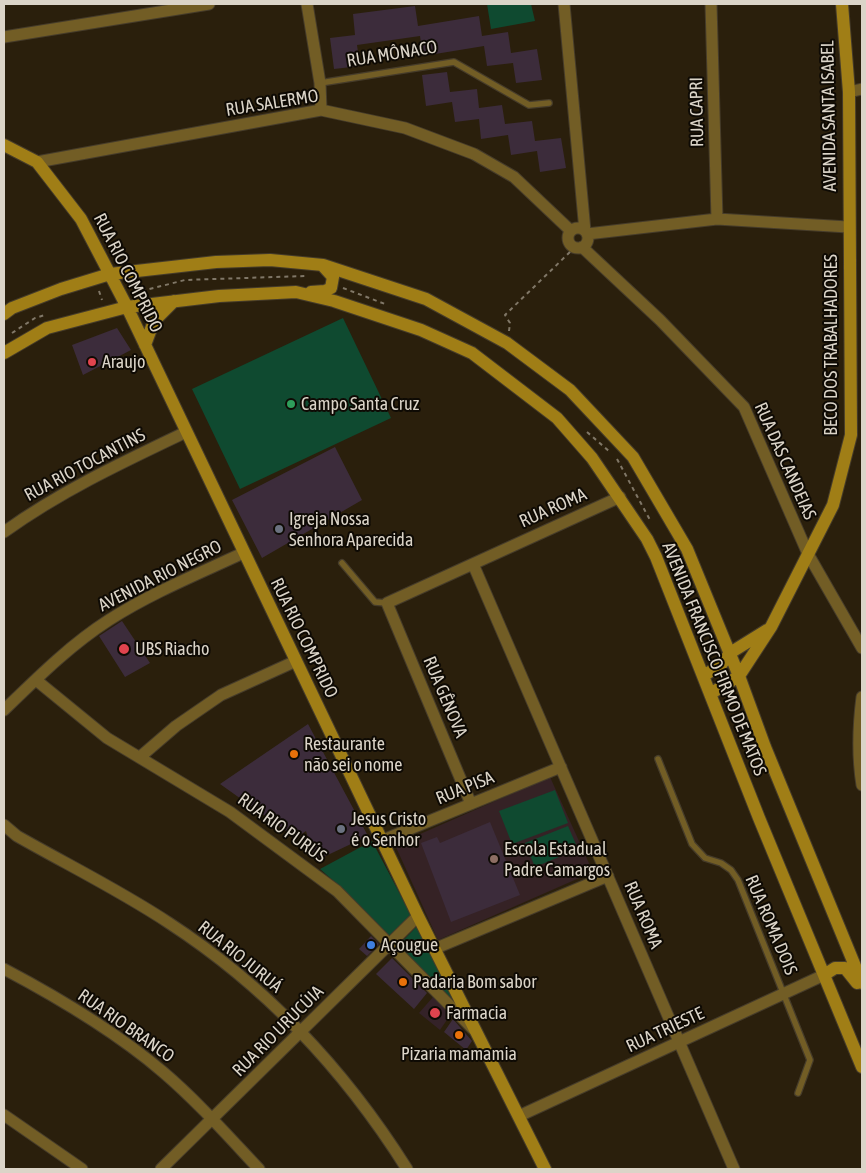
<!DOCTYPE html>
<meta charset="utf-8">
<style>
body{margin:0}
#map{position:relative;width:866px;height:1173px;overflow:hidden;background:#2a1f0c;font-family:"Asap Condensed",sans-serif}
canvas{display:block}
.frame{position:absolute;inset:0;border:5px solid #dbd4c8;pointer-events:none}
</style>
<div id="map">
<canvas width="866" height="1173"></canvas>
<div class="frame"></div>
</div>
<script>
const c = document.querySelector('canvas').getContext('2d');
c.lineJoin = 'round';
function fillPath(path, color) { c.fillStyle = color; c.fill(path, 'evenodd'); }
function strokePath(path, color, width, dash) { c.strokeStyle = color; c.lineWidth = width; c.lineCap = dash ? 'butt' : 'round'; c.setLineDash(dash || []); c.stroke(path); }
function drawText(font, color, halo, rows, align = 'center') {
  c.font = font + ' "Asap Condensed",sans-serif'; c.lineWidth = 4; c.setLineDash([]); c.textBaseline = 'middle'; c.strokeStyle = halo; c.fillStyle = color; for (const [text, x, y, turn = 0] of rows) {
    c.save(); c.translate(x, y); c.rotate((+turn || 0) * Math.PI / 180); c.textAlign = isNaN(turn) ? turn : align; if (halo) c.strokeText(text, 0, 0); c.fillText(text, 0, 0); c.restore();
  }
}
fillPath(new Path2D(`
 M550,777L593,872L438,940L395,845Z`), '#352225');
fillPath(new Path2D(`
 M433,997L451,1014L440,1030L419,1013Z`), '#342228');
fillPath(new Path2D(`
 M487,4H531L535,21L491,29Z
 M343,318L391,418L240,489L192,389Z
 M555,790L568,823L512,844L499,811Z
 M568,826L578,849L535,867L525,843Z
 M372,841L411,915L389,937L344,890L320,869Z
 M417,926L459,1009L399,945Z`), '#0f4a30');
fillPath(new Path2D(`
 M415,6L418,26L479,16L482,36L508,32L511,53L537,49L542,80L516,83L513,63L487,66L484,46L423,56L420,36L357,45L360,66L334,69L330,38L355,35L353,14Z
 M447,72L450,92L477,89L479,108L502,105L505,124L532,121L535,141L561,138L566,168L540,172L537,151L511,155L508,135L481,139L479,119L455,122L452,102L426,106L422,75Z
 M117,328L131,350L83,375L72,345Z
 M335,447L362,500L262,558L232,500Z
 M122,621L150,663L125,677L99,636Z
 M308,724L368,836L315,861L306,831L296,838L220,784Z
 M490,822L520,895L451,922L421,843L437,837L440,843Z
 M371,936L379,944L367,956L359,949Z
 M392,958L427,993L414,1009L376,974Z
 M453,1019L472,1041L466,1050L444,1032Z`), '#3c2c3b');
const lane = new Path2D(`
 M320,83L454,62L529,105L549,103
 M342,563L375,602L387,603
 M658,759L692,844L705,858L721,863L731,870L738,880L810,1060L798,1093`);
const street = new Path2D(`
 M307,4L320,83L321,110
 M564,4L585,231
 M711,4L717,219
 M4,37L209,4
 M849,92L862,89
 M37,162L321,110L405,128L474,154L514,177L571,231
 M568 238a10 10 0 1 1 20 0a10 10 0 1 1-20 0Z
 M587,234L717,219L848,227
 M582,247L660,320L744,407L808,554L862,648
 M4,532C61,491 123,462 186,432
 M473,564L734,1169
 M36,680L107,738L230,812L337,891L473,1029
 M862,697C858,728 857,754 862,785
 M4,710C37,678 70,645 109,620C151,593 198,574 243,553
 M140,757L176,726L221,695L296,661
 M471,804L387,603L620,497
 M4,825L17,836C68,865 121,891 169,923C266,986 346,1072 407,1169
 M383,840L561,767
 M434,949L608,876
 M4,969C59,998 115,1031 163,1072C197,1101 228,1136 259,1169
 M4,1115L82,1169
 M519,1116L824,975
 M161,1169L418,916`);
const secondary = new Path2D(`
 M4,145L37,162L81,219L127,307L418,916L545,1169
 M311,292L325,291L331,288L333,277L323,266
 M4,314L12,308L61,289L110,274L216,262L270,260L323,265L426,299L507,343L570,390L633,457L687,549L739,676L765,747L862,983
 M145,345L154,321L174,301
 M4,353L47,328L127,307L219,296L296,292L334,301L421,330L472,353L557,418L592,458L647,539L656,557L759,818L862,1067
 M703,676L721,665L730,653L767,630
 M710,694L739,676L771,627L833,505L851,435L849,92L842,4
 M824,975L835,968H845L857,983`);
strokePath(lane, '#463c2a', 8);
strokePath(street, '#463c2a', 13);
strokePath(secondary, '#463c2a', 14);
strokePath(new Path2D(`
 M131,284L134,293
 M343,288L385,304
 M99,291L102,300
 M134,293L185,280L305,276
 M509,331L510,323L505,315L571,251
 M12,333L35,318L45,315
 M587,432L610,452
 M617,459L650,520
 M670,558L688,590L696,622`), '#807767', 2, [4, 4]);
strokePath(lane, '#725d25', 5.5);
strokePath(street, '#725d25', 11);
strokePath(secondary, '#a07e16', 12);
for (const [x, y, r, color] of [
 [92,362,5,"#e0444e"],
 [291,404,5,"#2e9e5b"],
 [279,529,5,"#6b7280"],
 [124,649,6,"#e0444e"],
 [294,754,5,"#e8710a"],
 [341,829,5,"#6b7280"],
 [494,859,5,"#8d6e63"],
 [371,945,5,"#3f7fe0"],
 [403,982,5,"#e8710a"],
 [435,1013,6,"#e0444e"],
 [459,1035,5,"#e8710a"]
]) { const dot = new Path2D(); dot.arc(x, y, r, 0, 2 * Math.PI); c.fillStyle = color; c.fill(dot); strokePath(dot, '#0e0a04', 2); }
drawText('18px', '#dbd4c8', '#0e0a04', [
 ["RUA MÔNACO",392,54,-9],
 ["RUA SALERMO",272,103,-9],
 ["RUA CAPRI",697,112,-91],
 ["AVENIDA SANTA ISABEL",829,116,-91],
 ["RUA RIO COMPRIDO",128,273,63],
 ["BECO DOS TRABALHADORES",831,345,-90],
 ["RUA DAS CANDEIAS",785,461,66],
 ["RUA RIO TOCANTINS",85,465,-28],
 ["RUA ROMA",553,508,-24],
 ["AVENIDA RIO NEGRO",160,576,-27],
 ["RUA RIO COMPRIDO",304,638,64],
 ["AVENIDA FRANCISCO FIRMO DE MATOS",714,659,68],
 ["RUA GÊNOVA",445,697,67],
 ["RUA PISA",465,788,-22],
 ["RUA RIO PURÚS",282,828,36],
 ["RUA ROMA",643,915,67],
 ["RUA ROMA DOIS",771,925,67],
 ["RUA RIO JURUÁ",240,957,39],
 ["RUA RIO BRANCO",126,1026,35],
 ["RUA TRIESTE",665,1030,-25],
 ["RUA RIO URUCÚIA",278,1031,-45]
]);
drawText('18px', '#dbd4c8', '#0e0a04', [
 ["Araujo",102,362],
 ["Campo Santa Cruz",301,404],
 ["Igreja Nossa",289,519],
 ["Senhora Aparecida",289,540],
 ["UBS Riacho",135,649],
 ["Restaurante",304,744],
 ["não sei o nome",304,765],
 ["Jesus Cristo",351,819],
 ["é o Senhor",351,840],
 ["Escola Estadual",504,849],
 ["Padre Camargos",504,870],
 ["Açougue",381,945],
 ["Padaria Bom sabor",413,982],
 ["Farmacia",446,1013],
 ["Pizaria mamamia",459,1054,"center"]
], 'left');
</script>
